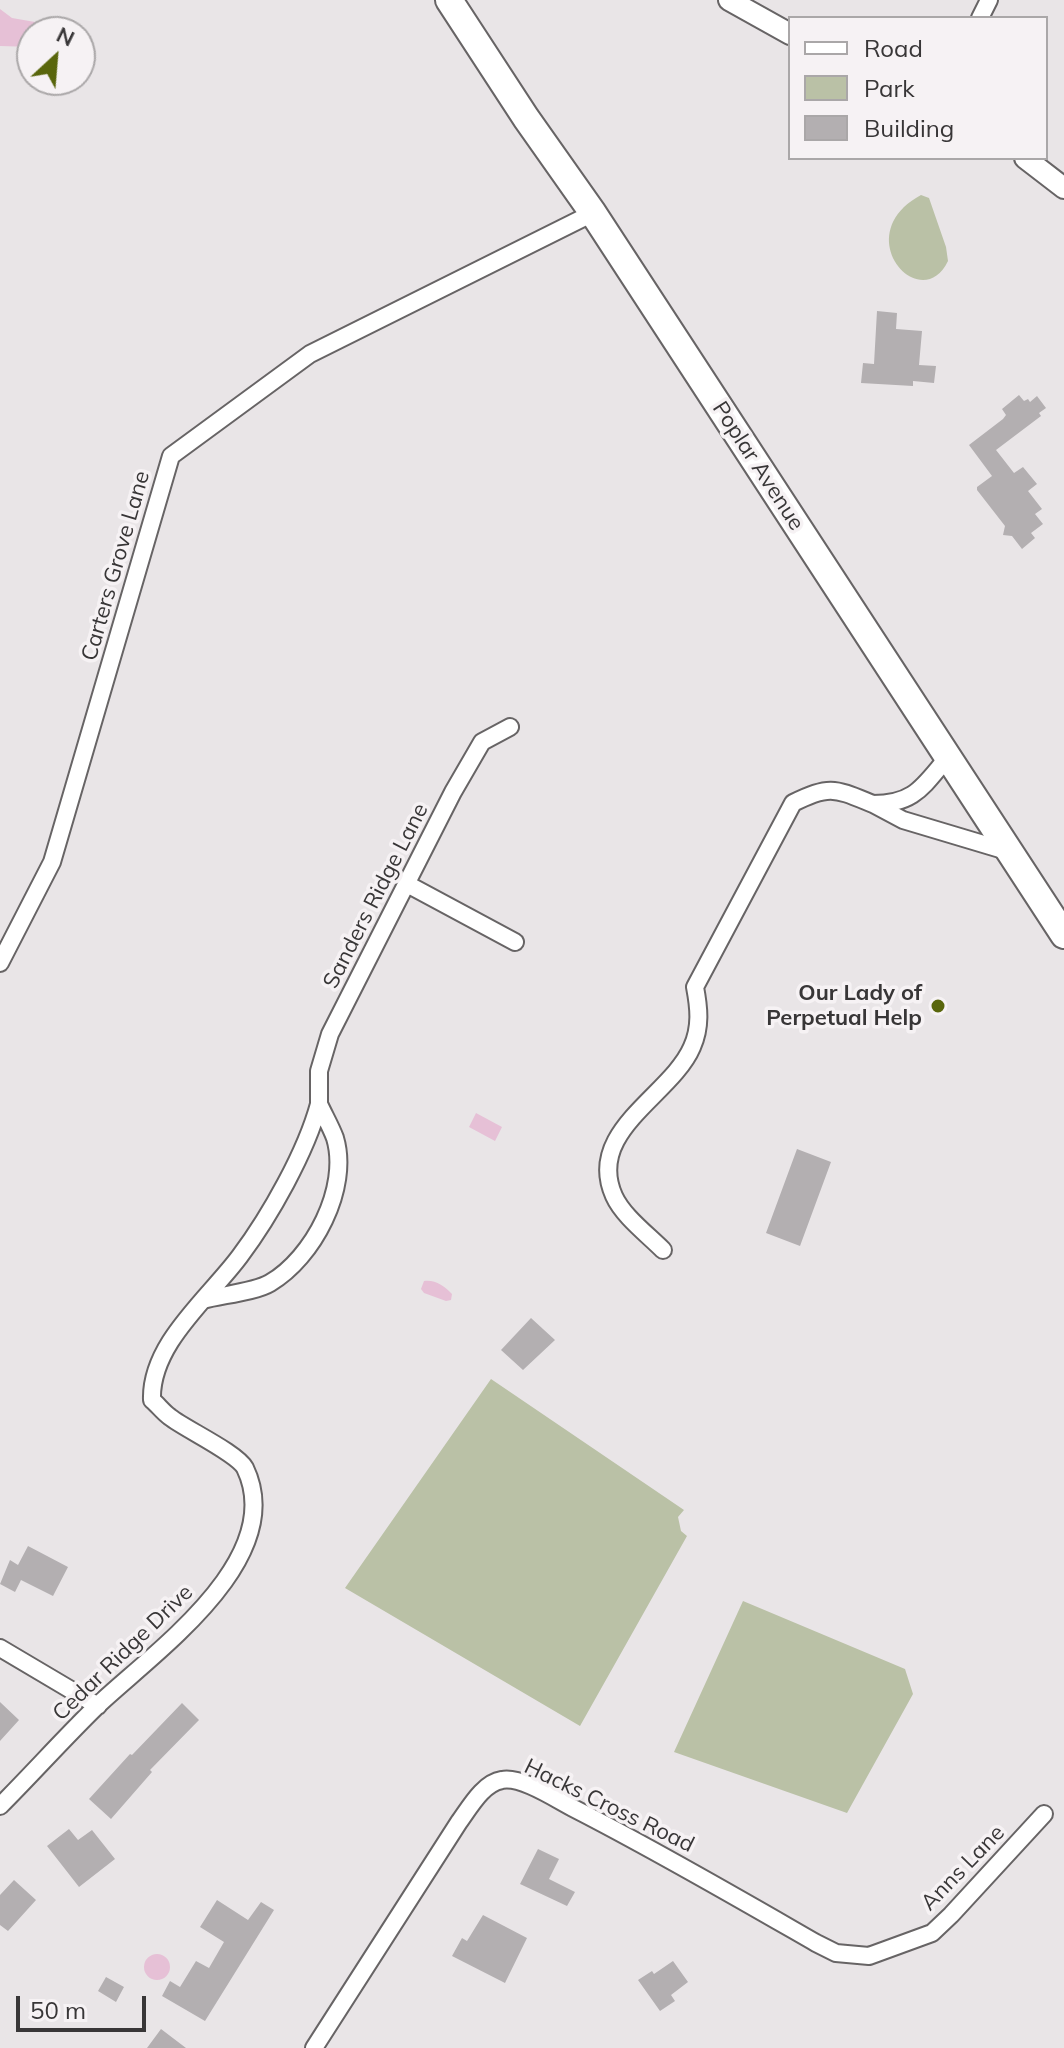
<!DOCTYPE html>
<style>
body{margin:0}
#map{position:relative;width:1064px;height:2048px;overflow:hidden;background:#e9e5e7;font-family:Mulish,sans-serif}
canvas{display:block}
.legend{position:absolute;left:788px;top:16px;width:260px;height:144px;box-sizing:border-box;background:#f6f2f4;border:2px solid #aaa7a8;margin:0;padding:10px 14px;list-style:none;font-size:24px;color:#383637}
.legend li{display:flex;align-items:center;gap:16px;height:40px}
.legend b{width:40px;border:2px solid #aaa7a8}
.north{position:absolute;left:16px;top:16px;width:80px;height:80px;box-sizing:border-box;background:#f6f2f4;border:2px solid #aaa7a8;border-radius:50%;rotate:26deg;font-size:22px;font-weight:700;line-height:32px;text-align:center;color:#383637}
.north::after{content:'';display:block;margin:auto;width:28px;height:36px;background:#59660c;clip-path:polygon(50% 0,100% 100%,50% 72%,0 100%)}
.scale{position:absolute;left:16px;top:1996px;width:130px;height:36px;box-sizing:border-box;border:4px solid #383637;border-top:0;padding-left:10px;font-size:24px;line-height:28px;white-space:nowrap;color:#383637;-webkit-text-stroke:6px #f6f2f4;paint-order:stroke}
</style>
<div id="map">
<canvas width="1064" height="2048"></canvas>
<ul class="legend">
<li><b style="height:10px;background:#fff"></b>Road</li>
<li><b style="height:22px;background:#bac1a6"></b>Park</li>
<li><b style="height:22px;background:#b3afb1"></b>Building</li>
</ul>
<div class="north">N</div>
<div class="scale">50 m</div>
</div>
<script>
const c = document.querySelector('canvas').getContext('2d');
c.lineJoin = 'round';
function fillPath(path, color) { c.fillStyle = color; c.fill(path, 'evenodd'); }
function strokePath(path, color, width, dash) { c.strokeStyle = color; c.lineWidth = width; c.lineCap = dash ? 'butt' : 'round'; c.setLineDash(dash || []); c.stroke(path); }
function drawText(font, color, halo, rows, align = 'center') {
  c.font = font + ' Mulish,sans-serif'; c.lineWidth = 7; c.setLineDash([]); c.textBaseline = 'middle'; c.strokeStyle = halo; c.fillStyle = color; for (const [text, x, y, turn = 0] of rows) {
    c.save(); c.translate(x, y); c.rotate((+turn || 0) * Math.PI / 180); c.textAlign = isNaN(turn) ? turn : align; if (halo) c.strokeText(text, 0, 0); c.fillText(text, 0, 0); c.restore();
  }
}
fillPath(new Path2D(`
 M921,195L929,198L946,247L948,261C921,317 847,235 921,195Z
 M491,1379L684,1510L678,1517L681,1531L687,1536L580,1726L345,1588Z
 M743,1601L905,1669L913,1694L847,1813L674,1752Z`), '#bac1a6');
fillPath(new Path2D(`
 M0,9L12,18L58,26L60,32H32V47L0,46Z
 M476,1113L502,1127L495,1141L469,1127Z
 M424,1281C434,1279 445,1286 452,1294L451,1300L446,1301L424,1293L421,1289Z
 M144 1967a13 13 0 1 1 26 0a13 13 0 1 1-26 0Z`), '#e6c0d6');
fillPath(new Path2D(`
 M877,311L897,313L896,329L922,331L919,365L936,366L934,383L913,381V386L861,383L863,363L874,364Z
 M1019,395L1024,401L1028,399L1030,402L1037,396L1046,408L1039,413L1041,416L996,450L1014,473L1023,467L1037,484L1028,491L1042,509L1035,514L1043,524L1031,533L1035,538L1022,549L1012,536L1003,535L1005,526L977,490V487L992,476L969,445L1003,419L1006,415L1002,409Z
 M797,1149L831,1162L800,1246L766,1233Z
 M531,1318L555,1340L523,1370L501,1350Z
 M28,1546L68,1567L53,1596L21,1580L15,1592L0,1584L10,1560L18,1565Z
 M0,1702L19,1720L0,1741Z
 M182,1703L199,1720L150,1770L152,1772L111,1819L89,1799L130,1754L132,1755Z
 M69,1829L78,1840L92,1830L115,1859L79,1887L47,1846Z
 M538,1849L559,1859L549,1879L575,1892L567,1906L520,1884Z
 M14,1880L36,1900L8,1931L0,1925V1895Z
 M217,1900L248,1920L261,1902L274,1910L205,2021L162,1996L170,1981L180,1987L196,1961L209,1968L224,1942L200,1927Z
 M483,1915L527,1938L505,1983L452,1956L462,1938L467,1941Z
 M673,1961L688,1982L671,1995L675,2001L660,2011L638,1980L652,1971L654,1974Z
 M106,1977L124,1987L116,2002L98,1991Z
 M161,2029L186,2048H147Z`), '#b3afb1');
const minor = new Path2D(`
 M980,18L989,0
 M948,757C923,786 915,804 873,804L903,820L1010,852
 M407,884L515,942
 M0,963L52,862L171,456L310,354L593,213
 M319,1104V1071L330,1034L453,792L482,742L510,727
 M663,1250C647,1234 623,1216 614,1196C585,1131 671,1096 692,1047C701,1027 699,1008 695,987L793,803C830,784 836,789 873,804
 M0,1648L98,1706
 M0,1806C33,1773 64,1738 98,1705C153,1653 289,1559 245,1468C237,1453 185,1429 170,1417C163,1412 158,1405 152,1400C150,1344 209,1298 240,1256C270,1216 306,1152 319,1104C324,1115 331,1127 335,1138C350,1188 313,1258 270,1283C255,1292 221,1295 203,1300
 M314,2048L459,1822C470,1807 483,1783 502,1780C522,1776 557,1800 575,1809C657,1851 736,1897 816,1943L836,1953L869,1956L932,1933L951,1915L1044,1814`);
const tertiary = new Path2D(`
 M729,0L790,34
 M1025,158L1064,188`);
const primary = new Path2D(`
 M449,0L526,118L593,213L1064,935`);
strokePath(minor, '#676465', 20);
strokePath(tertiary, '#676465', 24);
strokePath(primary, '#676465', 30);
strokePath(minor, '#fff', 16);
strokePath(tertiary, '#fff', 20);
strokePath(primary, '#fff', 26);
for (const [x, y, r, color] of [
 [938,1006,8,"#59660c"]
]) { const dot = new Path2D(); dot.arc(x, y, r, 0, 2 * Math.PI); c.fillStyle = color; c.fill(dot); strokePath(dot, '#f6f2f4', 3); }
drawText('22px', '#383637', '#f6f2f4', [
 ["Poplar Avenue",758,466,57],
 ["Carters Grove Lane",116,566,-74],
 ["Sanders Ridge Lane",376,896,-63],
 ["Cedar Ridge Drive",123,1653,-44],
 ["Hacks Cross Road",609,1806,26],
 ["Anns Lane",963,1868,-46]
]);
drawText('bold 22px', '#383637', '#f6f2f4', [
 ["Our Lady of",922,993],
 ["Perpetual Help",922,1018]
], 'right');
</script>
